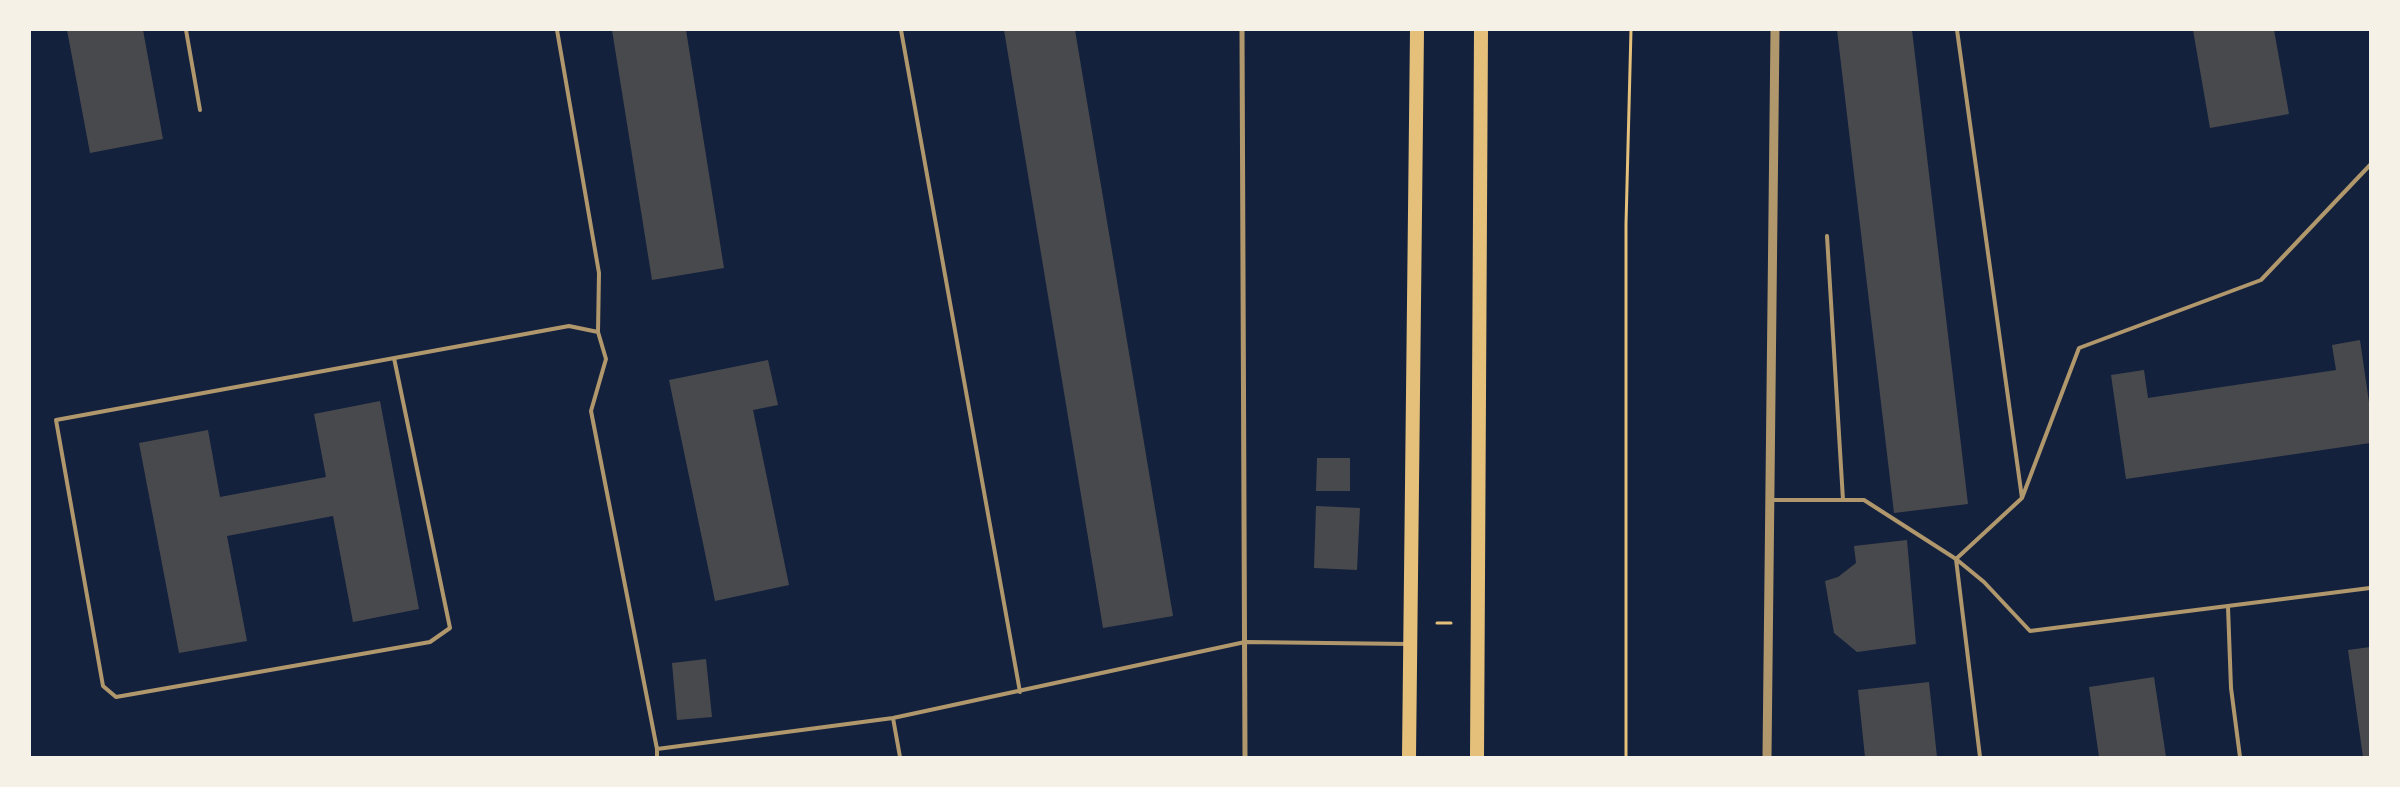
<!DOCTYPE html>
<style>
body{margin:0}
#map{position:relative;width:2400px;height:787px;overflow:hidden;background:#14213d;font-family:Arial,sans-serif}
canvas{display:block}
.frame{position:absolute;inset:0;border:31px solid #f6f1e7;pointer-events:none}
</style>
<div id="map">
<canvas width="2400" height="787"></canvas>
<div class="frame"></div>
</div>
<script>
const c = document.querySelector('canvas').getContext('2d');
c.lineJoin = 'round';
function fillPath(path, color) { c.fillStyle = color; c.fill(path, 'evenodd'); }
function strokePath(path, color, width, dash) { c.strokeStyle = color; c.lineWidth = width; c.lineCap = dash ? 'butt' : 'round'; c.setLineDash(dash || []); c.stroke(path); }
fillPath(new Path2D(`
 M67,30H143L163,139L90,153Z
 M612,30H686L724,268L652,280Z
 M1004,30H1075L1173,616L1103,628Z
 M1837,30H1912L1968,504L1894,513Z
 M2193,30H2274L2289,114L2210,128Z
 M2360,340L2370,409V443L2126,479L2111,375L2144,370L2148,398L2336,370L2332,345Z
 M768,360L778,405L753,410L789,585L715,601L669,380Z
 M380,401L419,609L353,622L333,516L227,536L247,641L179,653L139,443L208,430L220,497L326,477L314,414Z
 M1317,458H1350V491H1316Z
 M1316,506L1360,508L1357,570L1314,568Z
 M1907,540L1916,644L1857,652L1834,633L1825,581L1838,577L1856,563L1854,546Z
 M2370,647V757H2363L2348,650Z
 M706,659L712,717L677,720L672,663Z
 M2154,677L2166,757H2099L2089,687Z
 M1929,682L1937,757H1865L1858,690Z`), '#48494c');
strokePath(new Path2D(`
 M1437,623H1451
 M1626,757V224L1631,30`), '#e5c07b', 3);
strokePath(new Path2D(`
 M186,30L200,110
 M557,30L599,273L598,332
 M901,30L1020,692
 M1957,30L2022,498L1956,559L1980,757
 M1827,236L1843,500
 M394,358L450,628L430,642L116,697L103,686L56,420L569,326L598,332L606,359L591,411L657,749L893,718L1245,642L1408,644
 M2022,498L2079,348L2261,280L2370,165
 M1770,500H1864L1956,559L1984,582L2030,631L2370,588
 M2228,607L2231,688L2240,757
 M893,718L900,757
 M657,749V757`), '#b1986c', 4);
strokePath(new Path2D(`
 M1242,30L1245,757`), '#b1986c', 5);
strokePath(new Path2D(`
 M1767,757L1775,30`), '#b1986c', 9);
strokePath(new Path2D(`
 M1409,757L1417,30
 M1477,757L1481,30`), '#e5c07b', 14);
</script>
